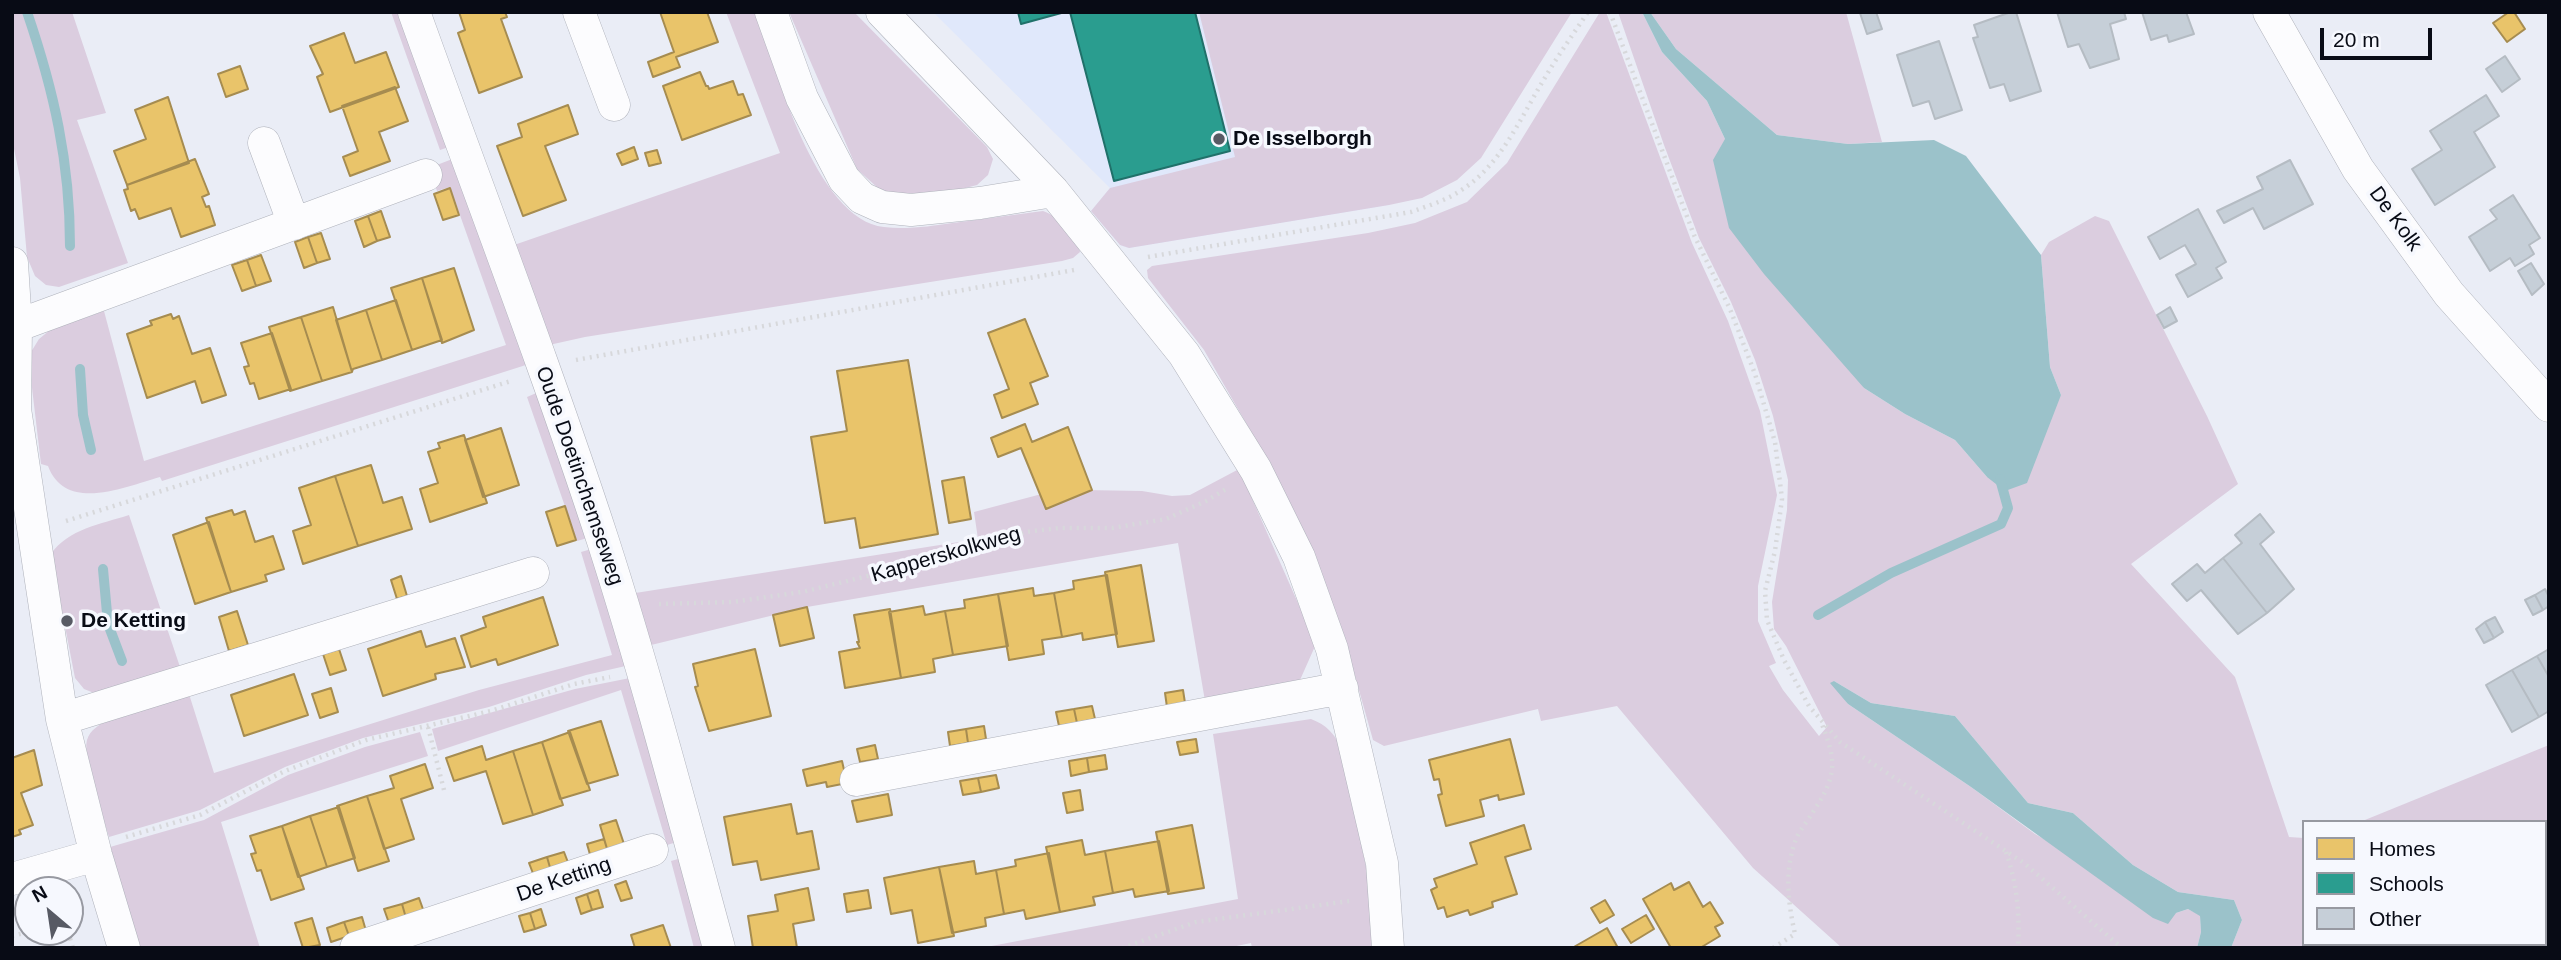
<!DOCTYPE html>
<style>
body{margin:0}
#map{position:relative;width:2561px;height:960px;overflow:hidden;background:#eaedf6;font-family:Arial,sans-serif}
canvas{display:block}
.frame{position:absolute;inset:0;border:14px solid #080b15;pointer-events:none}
.legend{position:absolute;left:2302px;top:820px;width:245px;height:126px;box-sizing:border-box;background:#f6f8fe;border:2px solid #9799a1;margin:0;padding:9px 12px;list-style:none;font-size:21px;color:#080b15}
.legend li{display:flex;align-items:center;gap:14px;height:35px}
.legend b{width:35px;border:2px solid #9799a1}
.north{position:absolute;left:14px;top:876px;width:70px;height:70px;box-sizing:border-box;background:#f6f8fe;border:2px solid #9799a1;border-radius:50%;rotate:331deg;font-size:19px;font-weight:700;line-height:28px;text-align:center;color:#080b15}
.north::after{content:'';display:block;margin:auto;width:24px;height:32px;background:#575a64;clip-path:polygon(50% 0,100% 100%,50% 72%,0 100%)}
.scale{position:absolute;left:2320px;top:28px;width:112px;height:32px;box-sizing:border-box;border:4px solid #080b15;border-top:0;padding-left:9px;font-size:21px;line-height:24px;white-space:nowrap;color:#080b15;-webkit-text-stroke:5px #f6f8fe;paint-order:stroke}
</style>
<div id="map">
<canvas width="2561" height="960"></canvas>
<div class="frame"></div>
<ul class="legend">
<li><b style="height:19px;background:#e9c46a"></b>Homes</li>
<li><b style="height:19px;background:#2a9d8f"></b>Schools</li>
<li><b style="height:19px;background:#c6cfd8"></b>Other</li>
</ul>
<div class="north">N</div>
<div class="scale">20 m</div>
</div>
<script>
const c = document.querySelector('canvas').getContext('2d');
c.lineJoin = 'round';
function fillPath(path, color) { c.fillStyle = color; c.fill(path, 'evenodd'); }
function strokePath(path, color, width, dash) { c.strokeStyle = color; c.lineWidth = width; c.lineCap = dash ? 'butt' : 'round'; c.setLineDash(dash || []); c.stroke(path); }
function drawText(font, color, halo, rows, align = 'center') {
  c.font = font + ' Arial,sans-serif'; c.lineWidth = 7; c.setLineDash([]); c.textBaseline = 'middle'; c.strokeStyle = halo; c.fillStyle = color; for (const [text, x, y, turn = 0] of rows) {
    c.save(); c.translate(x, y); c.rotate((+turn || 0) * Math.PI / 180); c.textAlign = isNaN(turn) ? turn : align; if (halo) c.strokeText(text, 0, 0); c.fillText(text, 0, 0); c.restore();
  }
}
fillPath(new Path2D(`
 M933,12H1354L1389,205L1129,248L1120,245L1091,211L1110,188Z`), '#e0e8fb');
fillPath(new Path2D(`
 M12,12H72L106,113L77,120L128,263L59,287L46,285L35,276L27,257L20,178L12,139Z
 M391,12H403L449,142L446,148L440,150Z
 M424,12H431L514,245L780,153L726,12H756C775,68 816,220 884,227C906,230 931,226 953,223C983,219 1013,215 1043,211C1060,217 1078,233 1080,252L1073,258L1062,261L585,337L549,345Z
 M789,12H854L987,147L993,159L988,175L977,185L950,192L901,196L879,189L857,169Z
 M1199,12H1572L1481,158L1457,180L1422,198L1389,205L1129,248L1120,245L1091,211L1110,188L1235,157Z
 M1600,12H1606L1692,243L1728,321L1760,411L1777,495L1758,586V621L1776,663L1769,666L1783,690L1819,736L1827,727L1786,646L1774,629L1772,602L1787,510L1788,480L1773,416L1755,360L1731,302L1699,238L1664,145L1618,12H1642L1662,52L1707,101L1725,139L1864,388L1905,414L1955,440L1987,477L2061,395L2050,367L2041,255L2049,242L2095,216L2109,221L2207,416L2238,484L2131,564L2235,677L2289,837L2304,838V944H2545V822H2360L2549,745V948H2231L2242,920L2234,900L2178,892L2133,865L2073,813L2028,803L1955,716L1871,703L1834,681L1848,704L1971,787L2035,834L2176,913L2188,909L2200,915L2201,932L2197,948H1842L1753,868L1617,706L1541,721L1538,709L1384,746L1373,740L1355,676L1313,563L1261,449L1204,350L1148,278L1147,270L1152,266L1368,233L1415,223L1467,202L1507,163Z
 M1650,12H1846L1882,142L1848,144L1777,135L1676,49Z
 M455,158L529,364L162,481L160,477C127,486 66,514 48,466L41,464L30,371L31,352L39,339L50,330L104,311L144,461L506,345L450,187L437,191L429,168Z
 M541,391L591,537L577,541L527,397Z
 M1239,469L1316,644L1300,680L1291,685L1205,701L1178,543L807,607L647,646L629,594L978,539L974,512L1049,492L1083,490L1142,491L1172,496L1190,495Z
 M129,515L180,667L99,695L84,689L75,678L51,554C68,529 101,524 129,515Z
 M595,548L630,665L586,675L489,707L363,738L285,767L200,810L109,837C103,817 82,757 87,740C90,730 99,725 107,720L189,694L214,773L479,690L612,655L581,552Z
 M635,677L680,841L667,845L621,690L438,751L432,729L575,689Z
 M1311,719C1327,725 1334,734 1342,748L1368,877L1375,948H1252L1251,943L1227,948H981L1238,899L1213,734Z
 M420,732L428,756L221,822L260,948H137L110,847L204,820L288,775L365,747Z
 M685,857L709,948H694L671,861Z`), '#dbcddf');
fillPath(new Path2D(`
 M1642,12H1650L1676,49L1777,135L1848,144L1934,140L1966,156L2041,255L2050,367L2061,395L2027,483L2005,491L1987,477L1955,440L1905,414L1864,388L1764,274L1729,228L1713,160L1725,139L1707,101L1662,52Z
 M1834,681L1871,703L1955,716L2028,803L2073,813L2133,865L2178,892L2234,900L2242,920L2231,948H2197L2201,932L2200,916L2188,909L2176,913L2168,924L2153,918L1971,787L1848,704L1830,683Z`), '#9bc2ca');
const homes = new Path2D(`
 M459,12H505L507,17L501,19L522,77L479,93L458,33L465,30Z
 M660,12H707L718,42L676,57L680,67L653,77L648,62L674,52Z
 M2509,12H2514L2525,29L2507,42L2493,23Z
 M344,33L355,63L386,52L399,87L330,112L317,77L323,74L310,46Z
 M240,66L248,89L226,97L218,74Z
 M700,72L706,86H708L709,89L733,81L738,95L743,94L751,115L682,140L663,86Z
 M395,87L408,121L379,132L390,161L350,176L343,157L358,151L342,106Z
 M168,97L189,163L127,185L114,151L146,139L135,110Z
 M568,105L578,134L545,146L566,200L523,216L497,146L522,137L518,124Z
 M634,147L638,159L622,165L617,154Z
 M657,150L661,163L649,166L645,153Z
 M195,159L209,194L202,197L206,207L209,206L215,225L181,237L171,208L139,219L135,209L131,211L124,190L128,189L127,185Z
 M450,188L459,215L443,220L434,194Z
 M381,211L390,237L377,241L368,216Z
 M368,216L377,241L364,247L355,221Z
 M321,233L330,259L317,263L308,237Z
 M308,237L317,263L304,268L295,242Z
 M261,255L271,281L256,286L247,260Z
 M247,260L256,286L242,291L232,265Z
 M454,268L474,330L442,343L422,278Z
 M422,278L442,340L412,350L391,288Z
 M396,300L412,350L382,360L366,310Z
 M333,307L352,372L322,381L301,317Z
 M366,310L382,360L353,369L352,372L336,320Z
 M171,314L173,319L179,316L192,354L210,348L226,395L202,403L195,381L147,398L127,334L152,325L150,321Z
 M301,317L322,381L290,391L269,327Z
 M1025,319L1048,376L1030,383L1038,404L1002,418L994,395L1009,389L988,333Z
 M272,333L291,389L259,399L254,383L250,384L244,367L249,366L241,343Z
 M908,360L938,534L860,548L855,518L825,523L811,437L847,431L837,371Z
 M1025,424L1032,442L1068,427L1092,490L1046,509L1021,448L998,457L991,438Z
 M501,428L519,485L483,497L465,440Z
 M464,435L487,503L430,522L420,489L438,483L428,452L440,448L438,443Z
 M371,465L383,503L402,497L412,529L358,546L335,476Z
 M335,476L358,546L303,564L293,531L311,525L299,488Z
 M964,477L971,519L949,523L942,481Z
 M565,506L576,540L557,546L546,512Z
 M232,510L234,515L245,511L255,542L273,536L284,569L265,575L267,581L231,592L206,518Z
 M209,522L231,592L195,604L173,535Z
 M1141,565L1154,641L1118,647L1105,572Z
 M1107,575L1117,634L1083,640L1082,633L1062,637L1054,593L1074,589L1073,581Z
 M401,576L407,596L397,599L391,580Z
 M1033,588L1034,596L1054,593L1062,637L1042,640L1044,654L1009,660L998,594Z
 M998,594L1008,646L953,655L945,611L965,608L964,600Z
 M543,597L558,645L498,665L496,659L471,667L461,636L486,627L483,617Z
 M923,606L925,615L945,611L953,655L933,659L935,672L901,678L889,612Z
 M807,607L814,638L780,646L773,615Z
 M890,609L901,678L845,688L839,652L860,648L857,642H859L854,615Z
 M237,611L248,645L229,651L219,617Z
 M421,631L426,647L455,638L465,667L435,674L436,679L383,696L368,649Z
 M339,649L346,670L330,675L323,654Z
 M755,649L771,716L709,731L695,687L698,686L693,664Z
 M294,674L308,715L244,736L231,695Z
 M331,688L338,712L320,718L312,694Z
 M1183,690L1185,703L1167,707L1165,693Z
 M1092,706L1095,719L1077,723L1074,709Z
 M1074,709L1077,723L1059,726L1056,712Z
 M601,721L618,775L587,784L568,731Z
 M984,726L986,739L968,743L966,729Z
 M966,729L968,743L950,746L948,732Z
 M570,732L590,790L560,799L542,742Z
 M1196,739L1198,752L1180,755L1177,742Z
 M1510,739L1524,794L1499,800L1498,795L1480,800L1484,816L1446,826L1438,795L1442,794L1439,779L1434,780L1429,760Z
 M542,742L563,805L533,815L513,751Z
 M875,745L878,759L860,762L857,749Z
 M482,746L486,760L513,751L533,815L503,824L486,771L454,781L446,758Z
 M34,750L42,785L21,793L33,825L19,830L21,834L12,837V758Z
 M1105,755L1107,769L1089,772L1087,758Z
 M1087,758L1089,772L1071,776L1069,761Z
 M842,761L847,783L827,787L826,782L807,786L803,770Z
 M425,764L433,788L401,799L414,839L384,849L367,796L394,788L390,776Z
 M996,775L999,788L981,792L978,778Z
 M978,778L981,792L963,795L960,781Z
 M1080,790L1083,810L1067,813L1063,793Z
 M888,794L892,815L857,822L852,801Z
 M367,796L389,861L358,871L337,806Z
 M791,804L797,834L812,831L819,869L761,880L757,861L733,865L724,817Z
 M339,807L355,858L327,867L310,816Z
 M310,816L327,867L298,877L282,826Z
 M616,820L625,847L608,852L600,825Z
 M1192,825L1204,888L1168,894L1156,832Z
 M1524,825L1531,849L1505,857L1517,894L1492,902L1493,907L1470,915L1468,910L1447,917L1444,907L1438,909L1431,890L1437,887L1434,879L1477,864L1470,843Z
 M282,826L304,889L271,900L261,870L257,871L251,854L256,853L250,836Z
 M604,839L608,852L591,858L587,844Z
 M1082,840L1085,855L1105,851L1113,893L1093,897L1095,905L1060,912L1046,847Z
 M1159,841L1169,891L1135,897L1133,889L1113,893L1105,851Z
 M564,852L569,865L551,871L547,857Z
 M1049,853L1060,912L1026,919L1024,910L1004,914L996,870L1016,866L1015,860Z
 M547,857L551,871L534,876L529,863Z
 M974,861L976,874L996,870L1004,914L985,918L986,926L952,933L939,867Z
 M939,867L954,936L918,943L912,910L891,914L884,878Z
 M626,881L632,898L621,901L615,885Z
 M1689,882L1703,907L1710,902L1723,923L1715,927L1720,936L1700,948H1671L1643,899L1671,883L1674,890Z
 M808,888L814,920L793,924L797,948H753L748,916L778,911L775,895Z
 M598,890L603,907L592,910L587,894Z
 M868,890L871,908L847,912L844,894Z
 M587,894L592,910L581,914L576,898Z
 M419,898L424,912L406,918L402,904Z
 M1605,900L1614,915L1600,923L1591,908Z
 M402,904L406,918L389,923L384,909Z
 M541,909L546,925L535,929L530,913Z
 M530,913L535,929L524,932L519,916Z
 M1646,915L1654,929L1631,943L1622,929Z
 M362,917L366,931L349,936L344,922Z
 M312,918L320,945L303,948L295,923Z
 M344,922L349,936L331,942L327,928Z
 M663,925L671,948H635L631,935Z
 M1607,928L1618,948H1572Z`);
fillPath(homes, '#e9c46a');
strokePath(homes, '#a68c50', 2);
const schools = new Path2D(`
 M1018,12H1065L1021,24Z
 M1070,12H1195L1230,151L1114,181Z`);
fillPath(schools, '#2a9d8f');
strokePath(schools, '#20716a', 2);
strokePath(new Path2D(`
 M27,12C54,91 70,162 70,246
 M80,369L83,415L91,450
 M103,569L108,624L122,661
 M1818,615L1891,573L2001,524L2008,508L2000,479`), '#9bc2ca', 10);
const building = new Path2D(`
 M1876,12L1882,29L1867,34L1860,13Z
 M2011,12H2016L2041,91L2010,101L2004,84L1990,88L1973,38L1978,37L1974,25Z
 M2057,12H2124L2126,19L2110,24L2119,59L2090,68L2079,44L2068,47Z
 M2142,12H2186L2194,34L2169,42L2167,35L2151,40Z
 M1939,41L1962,110L1935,119L1929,101L1913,106L1897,55Z
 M2505,56L2520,79L2502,92L2486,69Z
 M2486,95L2499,116L2474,132L2495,167L2435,205L2412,169L2442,150L2430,131Z
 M2290,160L2313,204L2264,229L2253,208L2224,223L2217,211L2263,189L2257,177Z
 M2513,195L2540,238L2529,245L2534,254L2528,258L2515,266L2510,258L2490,271L2469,237L2497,219L2490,210Z
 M2198,209L2226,262L2216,268L2222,278L2188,297L2176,275L2196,264L2185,245L2160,259L2148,237Z
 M2531,263L2544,284L2532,295L2518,271Z
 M2170,307L2177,321L2164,328L2157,315Z
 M2260,514L2274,532L2260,544L2294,589L2267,613L2223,558L2242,543L2235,535Z
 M2223,558L2267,613L2238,634L2201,590L2187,601L2172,584L2197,564L2205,573Z
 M2545,589L2549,597V606L2543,610L2535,595Z
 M2535,595L2543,610L2533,615L2525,600Z
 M2495,617L2503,632L2494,638L2485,622Z
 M2485,622L2494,638L2484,643L2476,629Z
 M2549,649V677L2537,656Z
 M2537,656L2549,677V711L2539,717L2512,670Z
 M2512,670L2539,717L2512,732L2486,685Z`);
fillPath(building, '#c6cfd8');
strokePath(building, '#b5bcc3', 2);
const street = new Path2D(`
 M414,12C477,188 545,363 603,541C646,675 682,812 719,948
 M579,12L614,105
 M771,12L802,98L844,179L862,198L882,207L911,210L980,203L1053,191
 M882,12L1053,191L1184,354L1256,470L1299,557L1332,649L1382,863L1388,948
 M2269,12L2358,169L2449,294L2549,406
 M264,143L294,224
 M12,263L16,326L15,409L62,719L96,855L124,948
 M16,326L426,175
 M62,719L533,573
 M856,780L1342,688
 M12,879L96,855
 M356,948L652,850`);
strokePath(street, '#afb2bb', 33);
strokePath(new Path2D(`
 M1610,12L1694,235L1730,309L1755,374L1775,442L1782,499L1775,551L1765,591L1767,620L1784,660L1809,706L1840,742L2024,863L2122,948
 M1148,257L1411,212C1427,206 1445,201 1460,191C1502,165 1521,116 1546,76C1559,54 1574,33 1588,12
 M576,360L1074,270
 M66,521L511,381
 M659,604L732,602L802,592L987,547L1025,532L1059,528H1112L1166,519L1206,501L1228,488
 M428,727L445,794
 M126,837L200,815L285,771L366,740L491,711L574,684L610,677
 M2006,852C2017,884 2020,914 2018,948
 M68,932L73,948
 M12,936L28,932
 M1122,948L1196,922L1350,901
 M1773,948L1795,934C1788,902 1784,871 1796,839C1800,830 1808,820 1813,812C1837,776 1837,761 1821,722`), '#d7d8db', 4.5, [2, 5]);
strokePath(street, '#fcfcfe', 32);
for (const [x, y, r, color] of [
 [1219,139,7,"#575a64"],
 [67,621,7,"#575a64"]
]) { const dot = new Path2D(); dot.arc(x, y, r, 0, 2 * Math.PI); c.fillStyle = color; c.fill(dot); strokePath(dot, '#f6f8fe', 2.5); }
drawText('bold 21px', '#080b15', '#f6f8fe', [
 ["De Isselborgh",1233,139],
 ["De Ketting",81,621]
], 'left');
drawText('21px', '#080b15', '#f6f8fe', [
 ["De Kolk",2395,219,54],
 ["Oude Doetinchemseweg",579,476,71],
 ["Kapperskolkweg",946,555,-16],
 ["De Ketting",564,880,-19]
]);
</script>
